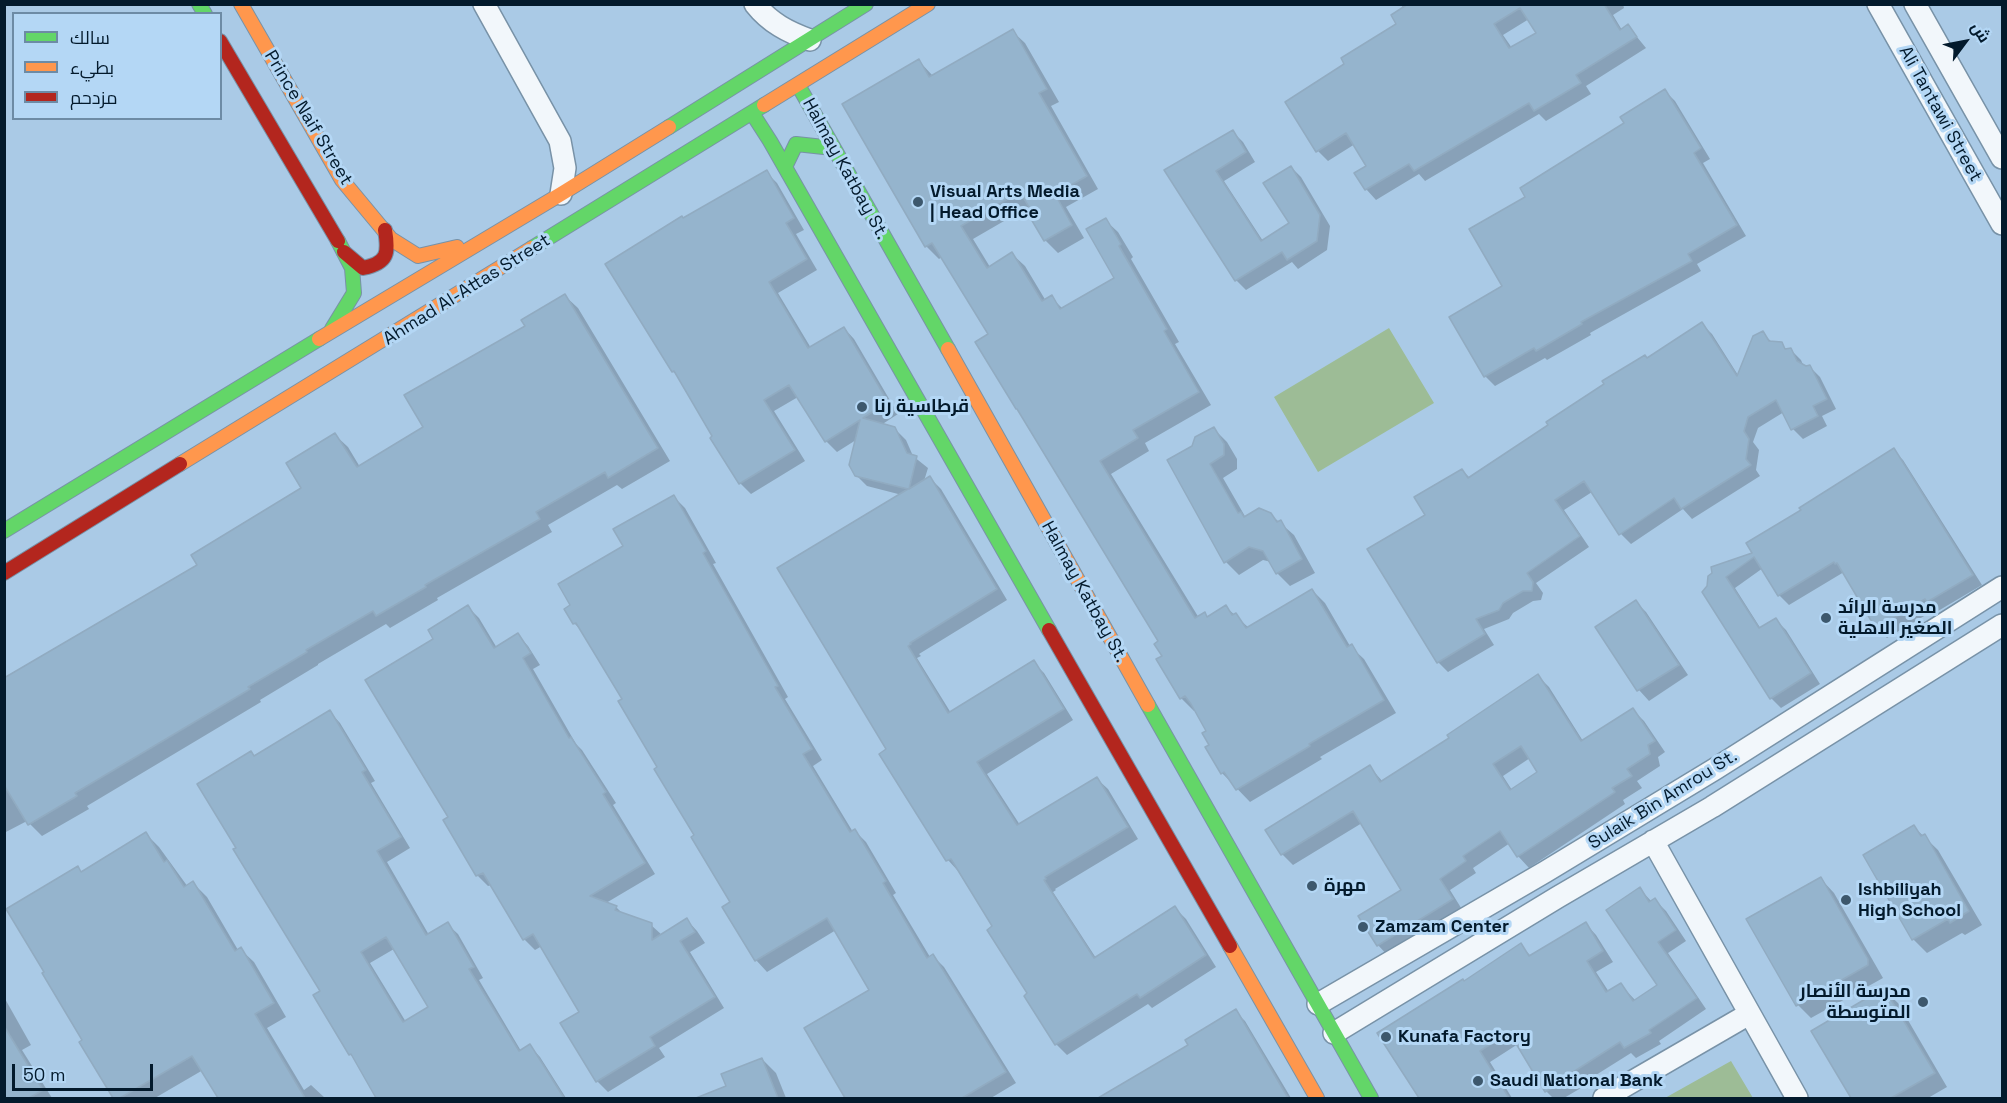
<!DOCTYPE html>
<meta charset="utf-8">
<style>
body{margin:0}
#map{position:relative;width:2007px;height:1103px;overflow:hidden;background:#aacae6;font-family:"Space Grotesk",Cairo,sans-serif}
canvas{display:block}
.frame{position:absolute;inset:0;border:6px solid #031a2c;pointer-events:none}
.legend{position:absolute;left:12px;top:12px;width:210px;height:108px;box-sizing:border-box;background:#b4d7f5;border:2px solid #6d8ba5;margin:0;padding:8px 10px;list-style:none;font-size:18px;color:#031a2c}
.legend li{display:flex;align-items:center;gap:12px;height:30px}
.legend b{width:30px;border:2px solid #6d8ba5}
.north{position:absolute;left:1935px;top:12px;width:60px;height:60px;-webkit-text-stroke:4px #b4d7f5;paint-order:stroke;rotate:58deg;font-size:16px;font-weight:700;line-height:24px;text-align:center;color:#031a2c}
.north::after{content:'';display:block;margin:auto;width:21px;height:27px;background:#031a2c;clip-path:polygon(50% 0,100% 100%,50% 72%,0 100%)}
.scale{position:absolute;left:12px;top:1064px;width:141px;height:27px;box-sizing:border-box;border:3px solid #031a2c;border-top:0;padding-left:8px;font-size:18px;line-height:21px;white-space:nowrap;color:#031a2c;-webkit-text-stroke:4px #b4d7f5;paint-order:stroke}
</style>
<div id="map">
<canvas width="2007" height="1103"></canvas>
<div class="frame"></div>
<ul class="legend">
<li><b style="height:8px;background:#63d668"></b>سالك</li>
<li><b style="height:8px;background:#ff974d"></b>بطيء</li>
<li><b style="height:8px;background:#b3261e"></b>مزدحم</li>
</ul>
<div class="north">ش</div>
<div class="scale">50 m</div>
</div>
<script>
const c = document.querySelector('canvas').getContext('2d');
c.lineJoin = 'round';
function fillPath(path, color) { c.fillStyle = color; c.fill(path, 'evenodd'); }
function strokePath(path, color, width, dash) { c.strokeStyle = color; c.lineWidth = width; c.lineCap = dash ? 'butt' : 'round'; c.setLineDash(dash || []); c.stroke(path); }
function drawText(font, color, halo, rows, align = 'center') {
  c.font = font + ' "Space Grotesk",Cairo,sans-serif'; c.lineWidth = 6; c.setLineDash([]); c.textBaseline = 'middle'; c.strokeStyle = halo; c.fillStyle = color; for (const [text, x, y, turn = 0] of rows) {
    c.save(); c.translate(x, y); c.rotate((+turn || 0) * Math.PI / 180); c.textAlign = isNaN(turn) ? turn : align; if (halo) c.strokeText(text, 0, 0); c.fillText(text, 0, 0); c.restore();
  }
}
fillPath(new Path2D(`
 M1389,328L1434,403L1318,472L1274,397Z
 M1731,1061L1753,1098H1665Z`), '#9dbc96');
fillPath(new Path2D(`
 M1405,4H1623L1624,8L1613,15L1622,30L1628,26L1646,48L1586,86L1591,94L1546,121L1539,114L1425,181L1419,174L1376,200L1366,189L1369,166L1355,144L1328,161L1318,151L1347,65L1398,24L1403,9L1402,6ZM1529,19L1538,33L1512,48L1503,35Z
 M1012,31L1025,43L1059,102L1051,106L1098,189L1066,207L1084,238L1058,253L1045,240L1037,218L1030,206L973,239L990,267L1012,254L1025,266L1046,301L1051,297L1063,309L1116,279L1105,220L1118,232L1133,257L1131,259L1179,342L1175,344L1211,405L1145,443L1149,451L1111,474L1199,618L1204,614L1208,618L1226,607L1249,628L1312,590L1325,603L1350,646L1364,659L1396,713L1320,757L1322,759L1250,802L1222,773L1211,746L1208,731L1196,709L1194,711L1181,698L1160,642L990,335L942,257L939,259L926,246L919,61L933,76Z
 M1665,91L1675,101L1710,159L1703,163L1746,236L1697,264L1701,271L1590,333L1591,335L1547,360L1545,358L1495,386L1485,376L1504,287L1527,197L1626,124Z
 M1233,132L1243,142L1255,162L1224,181L1263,241L1291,224V167L1301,177L1330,226L1327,250L1298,269L1292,262L1246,290L1236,280L1166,170Z
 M766,172L777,183L804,230L796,234L817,270L778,293L811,348L844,328L854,339L898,414L881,425L894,428L906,440L913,456L928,468L924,481L930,478L941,489L1007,600L919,654L921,656L917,658L951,713L1033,662L1044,673L1073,720L987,774L1020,825L1097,779L1108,789L1138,839L1055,889L1056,890L1053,892L1096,958L1175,908L1186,919L1216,967L1152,1008L1148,1004L1067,1055L1056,1044L994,927L958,871L948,860L888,750L902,495L867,486L856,475V440L837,452L826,441L798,397L774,411L805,461L751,494L740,483L712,438L714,437L680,378L673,371L683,219Z
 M565,296L578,308L670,461L622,489L617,485L548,525L552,532L437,598L438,600L390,628L386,624L318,664V665L260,700L261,702L87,806L89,809L42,836L27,821L4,833V681L199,566L303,488L335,435L348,447L360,467L425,428L527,327Z
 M1702,324L1712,334L1738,375L1762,333L1773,343L1781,344L1787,350H1791L1801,360L1804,367L1809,366L1820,377L1836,409L1822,416L1827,426L1803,439L1793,429L1784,412L1758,428L1753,442L1759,450L1756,470L1760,476L1692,519L1683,509L1631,544L1621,534L1592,492L1564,510L1589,547L1536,583L1543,593L1541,600L1533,601L1513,613L1509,619L1484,629L1494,645L1448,672L1438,662L1427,516L1462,470L1470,478Z
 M1214,429L1227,442L1237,459V469L1223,478L1246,518L1270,514L1294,535L1315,573L1290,586L1277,573L1271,562L1263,560L1239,575L1226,562L1194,447Z
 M1893,450L1903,460L1982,585L1938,611L1936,609L1887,638L1877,628L1844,572L1789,605L1779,595L1763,568L1735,588L1761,629L1776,620L1786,630L1820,684L1781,708L1771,698L1704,592Z
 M673,496L685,508L716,563L713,564L788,697L785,699L822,760L813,766L853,832L855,831L866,842L896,893L893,895L930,957L933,956L944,967L1016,1083L991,1098H844L846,1097L871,990L836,930L767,972L756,960L724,907L732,903L624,700L584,633L574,623L625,547Z
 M1636,602L1646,612L1688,675L1649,701L1639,690L1597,627Z
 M468,607L479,618L497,648L518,635L528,646L540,665L533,669L576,744L582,750L616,803L613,805L655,874L606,903L616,907L624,915L651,925L662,935L687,920L697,931L705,943L690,952L724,1008L659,1048L665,1057L608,1092L597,1081L581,1012L542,946L535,950L524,939L492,885L488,886L478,876L445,820L450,817L435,639Z
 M1537,675L1549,687L1583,741L1633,710L1644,721L1665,752L1658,757L1660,766L1637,781L1642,788L1623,800L1625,804L1529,868L1518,856L1510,843L1473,868L1476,873L1450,890L1463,911L1389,957L1378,945L1403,890L1362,823L1293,865L1282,854L1370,767L1383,782L1451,738ZM1530,758L1539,772L1512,790L1503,776Z
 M330,712L340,723L375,781L371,783L410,848L387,862L429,935L447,924L458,934L483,978L479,980L521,1051L530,1046L540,1057L566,1098H379L355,1059L350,1054L322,991L238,849L254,757ZM394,949L430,1008L406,1022L370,963Z
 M1914,827L1938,850L1982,925L1965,935L1962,933L1927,953L1913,939Z
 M146,834L159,847L188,887L193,883L207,897L238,950L240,949L254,962L286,1017L267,1028L304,1090L311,1085L325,1098H220L203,1070L155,1098H115L84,1041L77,868L82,873Z
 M1821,879L1834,893L1883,978L1811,1018L1798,1005Z
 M1640,889L1652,902L1655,900L1666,911L1686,941L1668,953L1706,1009L1659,1041L1661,1044L1636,1058L1631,1053L1580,1085L1581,1088L1564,1098H1553L1546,1091L1518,1044L1490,1062L1512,1098H1423L1416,1091L1465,983L1520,945L1532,957L1586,924L1596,935L1613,962L1596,972L1609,992L1621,985L1636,1001L1659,985Z
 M1884,990L1898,1003L1947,1087L1928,1098H1853L1813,1032Z
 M4,997L31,1045L22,1050L52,1098H4Z
 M1235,1011L1245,1021L1291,1098H1099L1190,1045Z
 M762,1059L776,1073L786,1098H698L728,1087Z`), '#0003');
const building = new Path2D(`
 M1408,4H1604L1620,30L1628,24L1637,37L1576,75L1581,83L1534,111L1529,103L1414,171L1409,164L1365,190L1354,173L1366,166L1346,133L1316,152L1285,102L1344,64L1341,58L1396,24L1391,15ZM1520,8L1536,33L1509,48L1494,24Z
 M1013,29L1047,89L1039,93L1087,176L1055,194L1072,225L1044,241L1031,219L1035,217L1020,192L961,226L987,268L1012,252L1042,301L1052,295L1060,309L1114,278L1086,229L1106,218L1121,244L1119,246L1167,329L1164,331L1199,392L1133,430L1138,438L1100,461L1195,618L1205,612L1207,617L1226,605L1232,615L1236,613L1246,628L1312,589L1347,647L1352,644L1384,700L1309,744L1310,746L1236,790L1224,772L1221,774L1205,747L1209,745L1202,733L1206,731L1191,704L1185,696L1180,699L1156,659L1162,656L1154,644L1158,641L1017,409H1016L975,342L988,334L932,243L925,247L842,104L919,59L929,77Z
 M1665,89L1701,148L1694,153L1737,225L1688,254L1692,261L1581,322L1582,324L1536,351L1534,348L1484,377L1449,317L1502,286L1469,229L1525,197L1520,188L1624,123L1620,117Z
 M1233,130L1246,152L1216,171L1261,241L1289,223L1263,183L1291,166L1320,215L1317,241L1287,260L1282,252L1235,281L1164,170Z
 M767,170L794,218L786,223L807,259L769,282L808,348L844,327L888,402L863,418L895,427L907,453L917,456L909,489L930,476L997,589L910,643L911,644L908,646L948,713L1034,660L1064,709L977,762L1017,825L1097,777L1128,827L1045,877L1046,879L1044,880L1094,958L1175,906L1206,955L1140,998L1137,994L1055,1045L1024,996L1027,993L987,930L992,926L951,859L946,861L879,754L886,749L777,568L908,489L855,476L849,465L860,420L825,442L789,385L764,400L795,450L739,484L710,438L712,436L674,371L672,372L605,264L682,216L683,218Z
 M565,294L658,448L608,478L605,472L536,512L540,519L425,585L426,587L376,616L373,611L306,650L307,652L248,687L250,689L75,793L77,796L28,825L4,785V678L197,565L191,555L301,488L286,463L335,433L357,467L423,427L404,395L525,326L521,320Z
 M1702,322L1737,376L1753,336L1763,331L1769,341L1782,342L1785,349L1791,348L1797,361L1806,366L1810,365L1827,399L1813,406L1818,416L1791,430L1776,400L1748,417L1744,431L1749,439L1746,459L1751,465L1681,509L1674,498L1619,535L1584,481L1555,500L1580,536L1527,573L1533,582L1532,591H1523L1503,603L1499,610L1476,619L1485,634L1437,663L1367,549L1425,515L1414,497L1462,469L1468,478L1548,425L1546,422L1604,384L1602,381L1645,355L1647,358Z
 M1214,427L1224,444V455L1210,464L1238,513L1241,512L1244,517L1259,508L1271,513L1277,522L1281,520L1302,559L1276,574L1263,551L1249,547L1224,563L1167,460L1192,446L1195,437Z
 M1894,448L1973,575L1927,602L1925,599L1876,629L1837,563L1835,564L1834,562L1778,596L1754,557L1726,577L1759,628L1776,618L1811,673L1770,699L1702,592L1707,586L1708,576L1712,573L1711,567L1752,553L1746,543L1801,510L1799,508Z
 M674,495L706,551L703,553L778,686L775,687L812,749L803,754L850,832L855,829L886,881L883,883L927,958L933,954L1006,1072L962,1098H845L804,1028L869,990L827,918L755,961L722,907L730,902L691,837L694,835L654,769L657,767L618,701L622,699L576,623L573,624L564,609L570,605L558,584L623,546L613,529Z
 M1636,600L1679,665L1637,691L1595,627Z
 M468,605L494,648L518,633L531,653L523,658L569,738L571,737L606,792L603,794L645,863L590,896L617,906L615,910L652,923V940L687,918L695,932L680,941L715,997L650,1037L655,1046L596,1082L560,1023L579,1012L533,934L523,940L483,873L476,876L443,820L448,817L365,680L433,639L428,630Z
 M1538,674L1581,741L1633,708L1655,741L1648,745L1650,754L1627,769L1632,776L1612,788L1615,792L1517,857L1500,831L1463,856L1466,861L1440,879L1453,899L1377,946L1358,916L1401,890L1353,811L1281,855L1265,830L1370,765L1380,782L1449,738L1447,735ZM1521,746L1537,772L1510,790L1493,764Z
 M330,710L366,770L362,772L401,837L377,851L426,935L448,922L474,967L469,969L519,1051L530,1044L564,1098H376L351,1054L349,1055L313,995L320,991L233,849L236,848L197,784L251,751L254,756ZM386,937L428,1007L403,1022L361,952Z
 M1914,825L1921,836L1925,834L1969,911L1950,923L1948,919L1912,940L1863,855Z
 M146,832L164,862L167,860L184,887L193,881L235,951L241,947L274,1003L255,1014L305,1098H218L192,1056L120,1098H113L79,1042L82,1040L42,973L44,972L6,909L78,866L81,872Z
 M1821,877L1868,959V965L1796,1006L1746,919Z
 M1640,887L1649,902L1655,898L1676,930L1658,942L1697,998L1649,1030L1651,1033L1624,1048L1620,1042L1570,1074L1572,1077L1545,1092L1509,1032L1480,1051L1509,1098H1419L1377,1033L1463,979L1464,981L1521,943L1529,956L1586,922L1603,951L1587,961L1606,992L1621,983L1633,1001L1657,985L1606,910Z
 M1884,988L1935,1073L1891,1098H1851L1811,1031Z
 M1236,1009L1288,1098H1098L1188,1045L1185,1040Z
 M4,1026L43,1090L29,1098H4Z
 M762,1058L778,1098H696L726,1086L721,1074Z`);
fillPath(building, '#95b4cd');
strokePath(building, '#91abc1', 1.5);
const street = new Path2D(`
 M484,4L560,141L565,168L561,194
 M755,4C770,23 788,32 810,40
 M1878,4L2002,224
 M1915,4L2002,158
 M1653,841L1797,1098
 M1318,1004L1545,872L1715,769L2002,587
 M1334,1033L1558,897L1712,807L2002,625
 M1604,1098L1749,1014`);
const fast = new Path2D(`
 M199,4L205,14
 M798,85L948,349
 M752,113L770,141L1049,630
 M669,127L866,4
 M785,167L796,144L833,148
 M532,248L764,105
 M332,329L354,293L352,268L338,241
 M4,531L319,339
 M1148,705L1371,1098`);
const slow = new Path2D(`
 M241,4L342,180L391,239L418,256L457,247
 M764,105L928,4
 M319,339L561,194L669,127
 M948,349L1148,705
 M180,464L532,248
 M1230,946L1317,1098`);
const jam = new Path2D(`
 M220,41L338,241
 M344,252L363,268C388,263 389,253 385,230
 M4,573L180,464
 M1049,630L1230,946`);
strokePath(street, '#7892a7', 24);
strokePath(fast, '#7892a7', 16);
strokePath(slow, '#7892a7', 16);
strokePath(jam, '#7892a7', 16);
strokePath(street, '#f2f7fb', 21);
strokePath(fast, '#63d668', 14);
strokePath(slow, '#ff974d', 14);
strokePath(jam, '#b3261e', 14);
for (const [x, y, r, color] of [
 [918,202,6,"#3d586d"],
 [862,407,6,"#3d586d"],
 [1826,618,6,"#3d586d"],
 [1312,886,6,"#3d586d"],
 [1846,900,6,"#3d586d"],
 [1363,927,6,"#3d586d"],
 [1923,1002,6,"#3d586d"],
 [1386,1037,6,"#3d586d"],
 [1478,1081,6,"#3d586d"]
]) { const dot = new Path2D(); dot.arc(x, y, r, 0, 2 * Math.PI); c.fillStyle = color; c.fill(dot); strokePath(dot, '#b4d7f5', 2); }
drawText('18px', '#031a2c', '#b4d7f5', [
 ["Ali Tantawi Street",1940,114,61],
 ["Prince Naif Street",308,118,59],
 ["Halmay Katbay St.",845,169,61],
 ["Ahmad Al-Attas Street",467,290,-32],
 ["Halmay Katbay St.",1084,592,61],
 ["Sulaik Bin Amrou St.",1663,800,-32]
]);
drawText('bold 18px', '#031a2c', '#b4d7f5', [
 ["Visual Arts Media",930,192],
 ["| Head Office",930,213],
 ["قرطاسية رنا",874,407],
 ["مدرسة الرائد",1838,608],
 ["الصغير الاهلية",1838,629],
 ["مهرة",1324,886],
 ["Ishbiliyah",1858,890],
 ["High School",1858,911],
 ["Zamzam Center",1375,927],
 ["مدرسة الأنصار",1911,992,"right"],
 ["المتوسطة",1911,1013,"right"],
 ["Kunafa Factory",1398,1037],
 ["Saudi National Bank",1490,1081]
], 'left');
</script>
